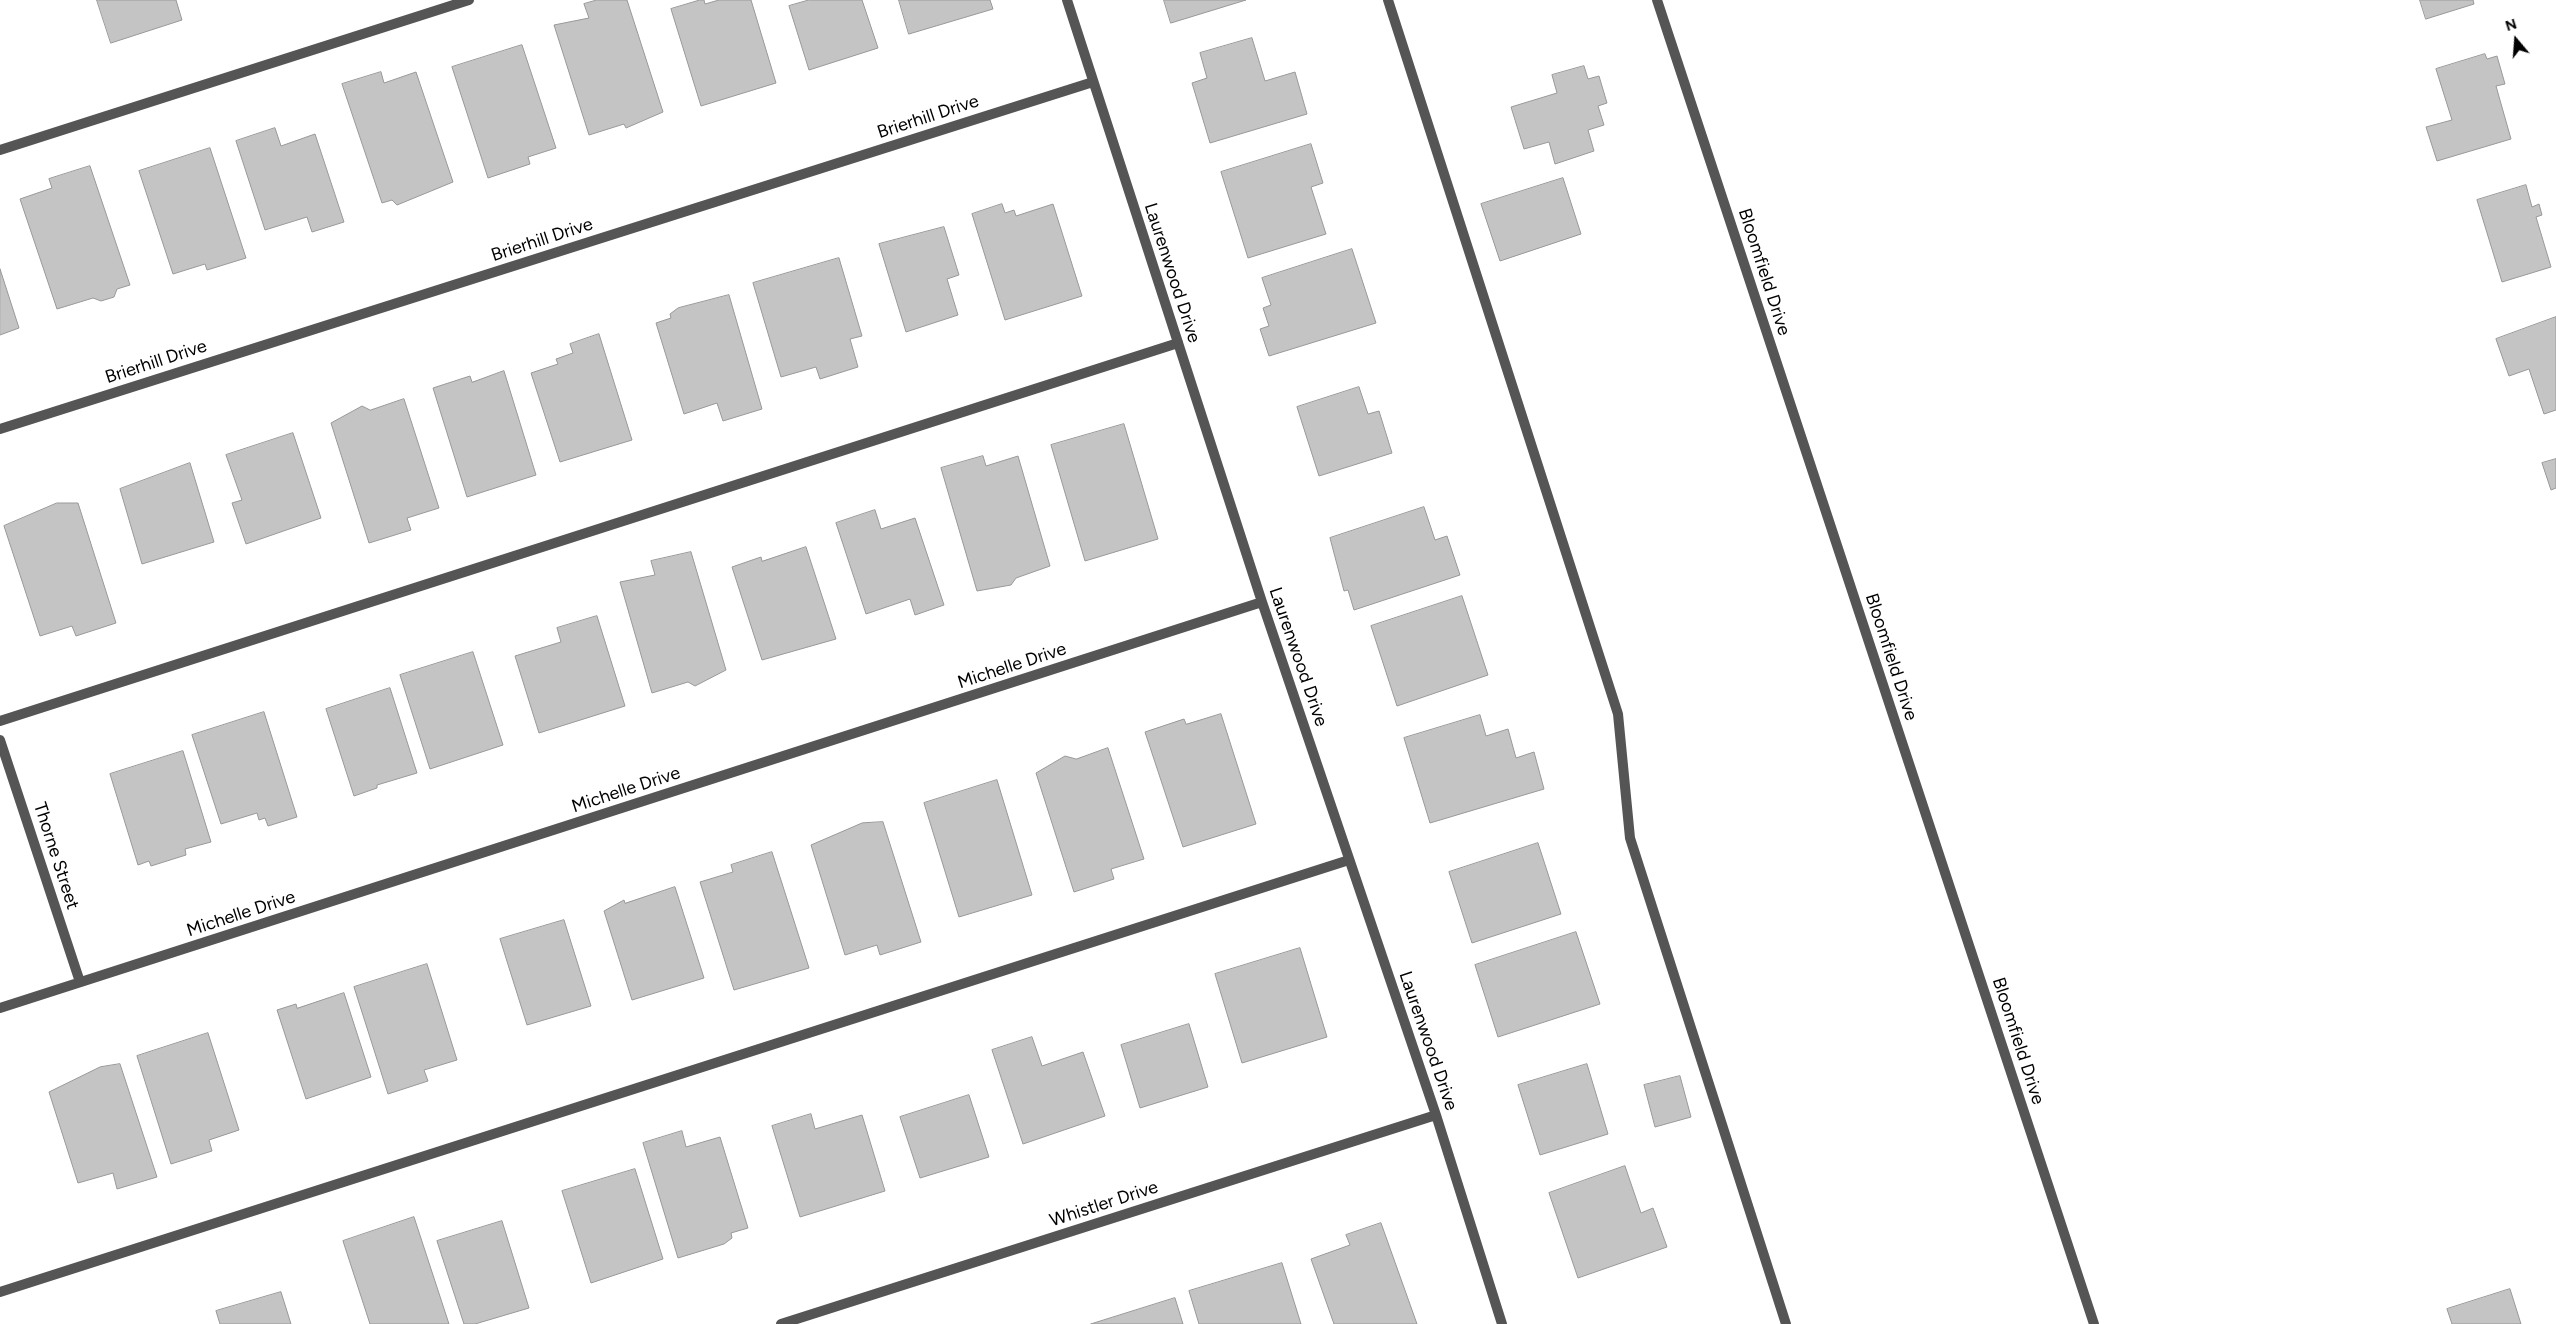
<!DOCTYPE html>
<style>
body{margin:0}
#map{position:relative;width:2556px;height:1324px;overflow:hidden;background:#fff;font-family:Figtree,sans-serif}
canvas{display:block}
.north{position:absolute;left:2491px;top:15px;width:50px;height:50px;-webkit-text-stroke:4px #fff;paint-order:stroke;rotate:342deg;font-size:14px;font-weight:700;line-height:20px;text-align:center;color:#000}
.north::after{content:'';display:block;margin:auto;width:18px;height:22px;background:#000;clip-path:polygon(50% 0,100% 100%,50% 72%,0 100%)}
</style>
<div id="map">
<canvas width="2556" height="1324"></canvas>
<div class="north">N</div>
</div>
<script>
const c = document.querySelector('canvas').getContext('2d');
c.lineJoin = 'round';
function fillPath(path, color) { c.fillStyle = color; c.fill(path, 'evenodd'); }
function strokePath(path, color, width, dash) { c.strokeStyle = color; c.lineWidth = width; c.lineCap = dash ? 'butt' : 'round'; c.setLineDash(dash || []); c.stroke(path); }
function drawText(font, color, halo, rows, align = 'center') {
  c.font = font + ' Figtree,sans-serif'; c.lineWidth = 5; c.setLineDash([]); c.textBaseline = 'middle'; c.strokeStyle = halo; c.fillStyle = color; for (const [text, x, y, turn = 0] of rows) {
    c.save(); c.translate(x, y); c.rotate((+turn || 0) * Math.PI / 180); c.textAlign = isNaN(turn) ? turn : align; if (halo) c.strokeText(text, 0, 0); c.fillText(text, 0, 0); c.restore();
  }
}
const building = new Path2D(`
 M97,0H176L182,20L111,43Z
 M597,0H627L663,112L626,128L624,124L589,135L554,25L589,18L584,4Z
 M700,0H704L705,4L719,0H751L776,83L701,106L671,9Z
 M809,0H862L878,48L809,70L789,6Z
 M899,0H990L993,9L909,34Z
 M1164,0H1246L1171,23Z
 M2420,0H2473L2474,4L2426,19Z
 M1252,38L1265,81L1295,72L1307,114L1210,143L1192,83L1207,78L1200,53Z
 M522,45L556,148L528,157L530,164L488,178L452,67Z
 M2485,54L2487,59L2497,56L2505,84L2496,86L2511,139L2437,161L2426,127L2452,120L2436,69Z
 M1584,66L1588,79L1599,76L1607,103L1598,106L1604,125L1588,130L1594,151L1555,164L1549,142L1524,149L1511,107L1557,93L1552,75Z
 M381,72L384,83L416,72L453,182L397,205L392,200L382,203L342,84Z
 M275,128L281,146L315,134L344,222L312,232L307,217L265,230L236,141Z
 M1311,144L1323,183L1311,187L1326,234L1248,258L1221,172Z
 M210,148L246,258L207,270L205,264L173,274L139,171Z
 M90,166L130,285L117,289L114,297L101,301L93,298L57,309L20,199L52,188L49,179Z
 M1563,178L1581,234L1500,261L1481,204Z
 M2526,185L2532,207L2539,204L2542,215L2536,217L2551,267L2502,282L2477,200Z
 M1002,204L1005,213L1014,210L1016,216L1053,204L1082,296L1005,320L972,214Z
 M944,227L959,275L947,279L958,315L906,332L879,244Z
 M1352,249L1376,323L1269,356L1260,329L1269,326L1263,308L1271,305L1262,278Z
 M839,258L862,336L850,339L858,367L820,379L816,367L781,377L753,283Z
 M0,269L19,328L0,335Z
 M729,295L762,409L723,421L717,403L684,414L656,323L671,318L670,314L678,308Z
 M2556,317V410L2544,414L2529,369L2509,376L2496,339Z
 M599,334L632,440L560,462L531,373L558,364L556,359L573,353L570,344Z
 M504,371L536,475L467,497L433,388L470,376L472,382Z
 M1359,387L1368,414L1379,411L1392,453L1319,476L1297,407Z
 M404,399L439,508L407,518L411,530L369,543L331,423L362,406L370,410Z
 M1124,424L1158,539L1085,561L1051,445Z
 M293,433L321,518L246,544L232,503L242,500L226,455Z
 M983,456L986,466L1018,456L1050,566L1016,578L1011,585L977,591L941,468Z
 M2556,459V488L2551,490L2542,463Z
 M190,463L214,542L142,564L120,489Z
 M57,503H78L116,623L76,636L72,626L40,636L4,526Z
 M1424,507L1435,540L1447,536L1460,575L1354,610L1348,590L1344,591L1330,538Z
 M875,510L881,529L915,518L944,605L915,615L910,599L866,614L836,523Z
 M806,547L836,639L762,660L732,567L761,557L762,561Z
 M691,552L726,670L695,686L688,682L652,693L620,582L655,575L651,561Z
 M1462,596L1488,675L1397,706L1371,626Z
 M597,616L625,706L539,733L515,656L561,642L557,628Z
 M473,652L503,745L430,769L400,675Z
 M390,688L417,773L377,785V788L354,796L326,709Z
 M264,712L297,817L268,826L265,818L259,820L257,813L221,824L192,735Z
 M1221,714L1256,824L1183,847L1145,732L1184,719L1186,724Z
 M1480,715L1486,736L1508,729L1516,758L1534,752L1544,789L1430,823L1404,738Z
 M1108,748L1144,859L1111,869L1114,879L1074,892L1036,773L1065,756L1076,759Z
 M183,751L211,842L185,849L186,855L151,866L149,861L138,865L110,774Z
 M997,780L1032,895L959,917L924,803Z
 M883,822L921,942L880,955L877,945L845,955L811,845L862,823Z
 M1538,843L1561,914L1472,943L1449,872Z
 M772,852L809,968L734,990L700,882L733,872L731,865Z
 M675,887L704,978L632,1000L604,911L624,900L625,903Z
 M564,920L591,1006L527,1025L500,939Z
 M1576,932L1600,1004L1498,1037L1475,965Z
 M1300,948L1327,1037L1242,1063L1215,974Z
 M427,964L457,1060L424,1070L428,1081L388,1094L354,987Z
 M344,993L371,1077L306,1099L277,1010L296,1004L297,1008Z
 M1189,1024L1208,1087L1140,1108L1121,1045Z
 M208,1033L239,1130L209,1140L212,1151L171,1164L137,1056Z
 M1032,1037L1042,1066L1083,1052L1105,1116L1023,1144L992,1050Z
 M120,1064L157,1177L117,1189L113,1173L78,1183L49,1092L100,1067Z
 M1587,1064L1608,1134L1540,1155L1518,1085Z
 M1680,1076L1691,1117L1655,1127L1644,1085Z
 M969,1095L989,1157L920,1178L900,1117Z
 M811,1114L815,1129L862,1115L885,1191L800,1217L772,1126Z
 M682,1131L686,1147L720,1137L748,1228L731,1233L732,1238L724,1244L678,1258L643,1143Z
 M1625,1166L1641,1213L1653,1208L1667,1247L1578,1278L1549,1193Z
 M635,1169L663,1259L591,1283L562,1191Z
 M414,1217L449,1324H370L343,1241Z
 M502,1221L529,1308L475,1324H464L437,1241Z
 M1381,1223L1417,1324H1334L1311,1259L1350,1245L1346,1235Z
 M1282,1263L1301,1324H1199L1189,1291Z
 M2510,1289L2521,1324H2452L2447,1309Z
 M281,1292L291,1324H220L216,1311Z
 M1175,1298L1183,1324H1091Z`);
fillPath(building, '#c4c4c4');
strokePath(building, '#999', 1);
strokePath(new Path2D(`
 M1388,0L1618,714L1630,838L1786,1324
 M0,150L469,0
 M0,721L1178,343
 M0,1292L1349,860`), '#555', 10);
strokePath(new Path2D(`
 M1067,0L1262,602L1436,1115L1502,1324
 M1657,0L2094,1324
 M0,429L1093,82
 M0,740L80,982
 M0,1008L1262,602
 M781,1324L1436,1115`), '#555', 10);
drawText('18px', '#000', '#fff', [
 ["Brierhill Drive",928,117,-18],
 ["Brierhill Drive",542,240,-18],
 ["Bloomfield Drive",1764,272,72],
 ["Laurenwood Drive",1172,273,72],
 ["Brierhill Drive",156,362,-18],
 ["Laurenwood Drive",1298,657,71],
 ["Bloomfield Drive",1891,657,72],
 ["Michelle Drive",1012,666,-18],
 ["Michelle Drive",626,790,-18],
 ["Thorne Street",56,856,72],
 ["Michelle Drive",241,914,-18],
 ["Laurenwood Drive",1428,1041,71],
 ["Bloomfield Drive",2018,1041,72],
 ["Whistler Drive",1104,1204,-18]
]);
</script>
